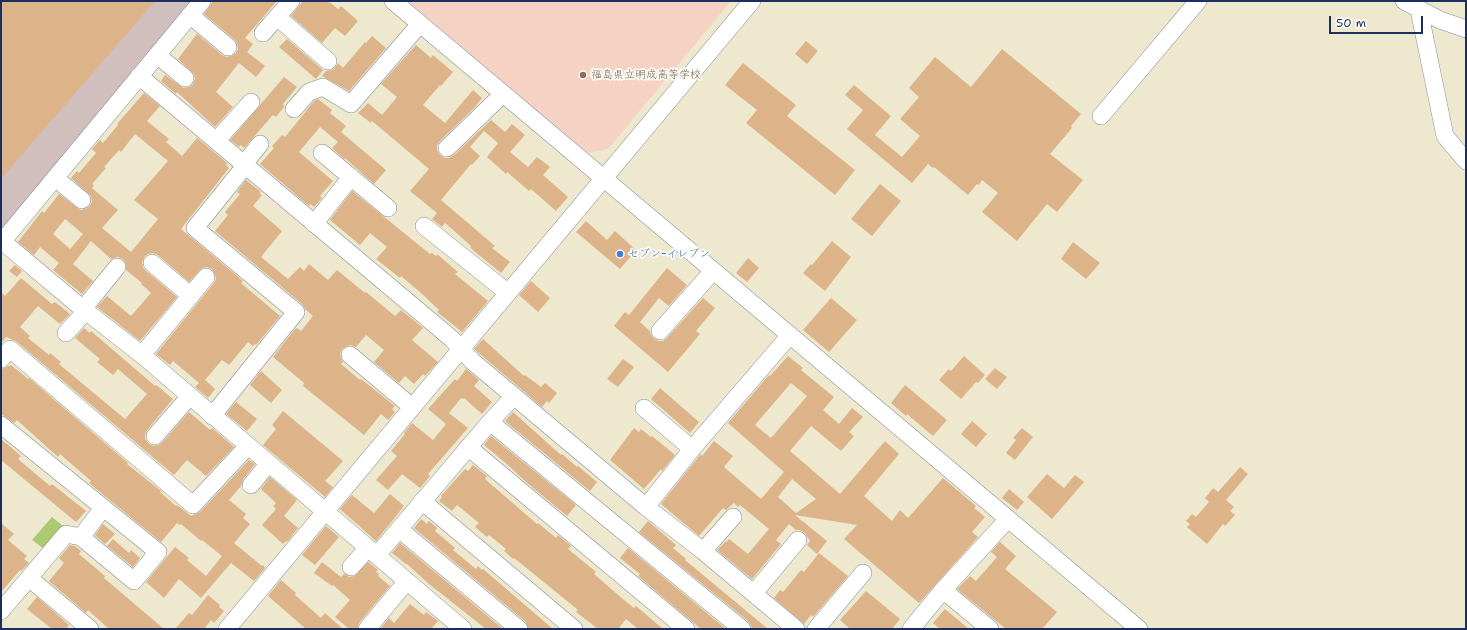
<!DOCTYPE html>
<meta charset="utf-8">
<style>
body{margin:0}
#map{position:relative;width:1467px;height:630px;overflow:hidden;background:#ede8ce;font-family:"Shantell Sans",sans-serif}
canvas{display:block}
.frame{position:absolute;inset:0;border:2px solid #1b2f5e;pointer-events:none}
.scale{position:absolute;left:1329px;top:16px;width:94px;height:18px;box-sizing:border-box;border:2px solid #1b2f5e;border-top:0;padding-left:5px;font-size:12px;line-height:14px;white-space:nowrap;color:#1b2f5e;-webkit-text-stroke:3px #fdfcf7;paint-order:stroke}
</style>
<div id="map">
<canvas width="1467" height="630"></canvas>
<div class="frame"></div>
<div class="scale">50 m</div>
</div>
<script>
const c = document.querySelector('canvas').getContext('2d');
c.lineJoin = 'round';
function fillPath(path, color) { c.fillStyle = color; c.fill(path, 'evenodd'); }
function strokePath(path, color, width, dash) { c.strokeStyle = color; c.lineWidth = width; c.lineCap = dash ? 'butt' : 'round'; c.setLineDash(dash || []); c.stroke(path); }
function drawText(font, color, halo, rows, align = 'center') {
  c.font = font + ' "Shantell Sans","Klee One",sans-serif'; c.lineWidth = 3.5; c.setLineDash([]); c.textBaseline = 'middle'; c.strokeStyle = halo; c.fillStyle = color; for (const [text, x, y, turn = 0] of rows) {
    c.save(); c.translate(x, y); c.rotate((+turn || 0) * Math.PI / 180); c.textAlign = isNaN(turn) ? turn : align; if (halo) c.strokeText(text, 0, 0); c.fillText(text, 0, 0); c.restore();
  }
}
fillPath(new Path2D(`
 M407,1H731L608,149L587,153Z`), '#f6d2c4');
fillPath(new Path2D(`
 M1,1H194L1,231Z`), '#d1bfbe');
fillPath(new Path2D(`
 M52,517L63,526L64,531L47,551L32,540Z`), '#abc970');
fillPath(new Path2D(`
 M1,1H155L1,179Z
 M213,1H277L245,38L253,44L247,52L265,66L256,77L239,63L216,92L233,107L215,127L177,92L176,94L161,81L165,75L183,88L189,87L193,84L195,79L194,74L178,59L197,34L222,55L226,57L231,56L236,53L238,49L237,44L235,40L204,14Z
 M303,1H328L338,9L341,6L358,21L345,36L335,28L322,43L291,16Z
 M372,36L386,48L349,91L322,76L326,71L332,70L335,68L338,63L343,68L365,42L366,43Z
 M287,39L323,70L316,79L279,47Z
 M806,41L818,51L807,64L795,54Z
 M416,45L431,58L433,55L453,72L441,86L440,85L423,105L445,123L473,90L482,98L475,107L440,141L437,146V150L440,155L445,158H449L454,155L491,120L505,132L512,124L525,135L510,152L528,167L537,157L550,167L543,175L568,197L556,211L531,189L529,191L507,172L506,174L487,157L498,143L484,131L470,147L480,156L472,165L471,164L441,200L495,246L492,248L510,262L501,273L474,251L470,247L471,246L445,223L442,227L432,219L437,213L410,191L429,169L372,121L371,123L358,113L368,103L382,115L397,97L381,84Z
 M1002,49L1081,114L1071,126L1072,128L1050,154L1083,180L1057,212L1047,204L1017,241L982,212L998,193L982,180L979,185L977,184L968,195L934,167L933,168L928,164L912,183L847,129L863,110L845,95L854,85L891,116L875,135L902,157L920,136L900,119L919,97L909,88L935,57L971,87Z
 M743,63L796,105L787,116L855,170L835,195L746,123L757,110L725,85Z
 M284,77L297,87L283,104L284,107L276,117L273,115L244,148L241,145L239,147L230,140Z
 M144,93L160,106L147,121L169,139L166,142L182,156L197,138L227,163L226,165L229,168L181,229L243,281L241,283L280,316L256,345L255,344L253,346L248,342L229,365L222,360L205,380L215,389L208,398L195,387L199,383L173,361L170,365L156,354L214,283L216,279L215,274L212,269L207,267L202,268L189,282L158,255L153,253L148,254L145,256L142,262L143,267L145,270L177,297L140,341L97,307L107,296L131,316L151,293L141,284L142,283L126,270V264L123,259L118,257L111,259L91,241L73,264L93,281L82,294L53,270L59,263L40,247L34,255L18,242L42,211L44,213L59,194L80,210L85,209L89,207L92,202L91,196L71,178L77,171L79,173L96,153L92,149L100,140L103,143L118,125L117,124ZM135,134L168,161L134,200L158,219L131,252L102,228L118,210L92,188L94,186L92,184L106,168L104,167L119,150L121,152ZM65,219L83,234L70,249L53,234Z
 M318,99L332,110L330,113L346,126L341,132L386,170L374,184L345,158L344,159L332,148L338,142L320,127L299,152L333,181L320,196L322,198L314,207L310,204L309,206L260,164L274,148L272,146L282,135L285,137L315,100Z
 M246,180L261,192L259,193L262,195L253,206L282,231L261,257L288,279L300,267L304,271L309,264L328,280L337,270L365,293L366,292L395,316L401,310L423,328L412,340L438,362L425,376L423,374L414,384L405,376L399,383L374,362L384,350L366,335L356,347L351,345L347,346L342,349L340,354L341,358L343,362L341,364L360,380L361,379L395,406L392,409L395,412L388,420L381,414L364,435L303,386L304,383L273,357L295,329L297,328L301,331L313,316L306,310L302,304L215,231L228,215L225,212L240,194L237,192Z
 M880,184L901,201L872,236L851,219Z
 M352,191L430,254L432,253L436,256L437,254L458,272L455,274L488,301L462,332L437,312L439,310L421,293L401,276L400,278L376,259L387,247L370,233L360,245L330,220Z
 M586,221L607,240L615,231L636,250L620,269L576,232Z
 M832,241L851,257L825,291L803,273L811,264L812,265Z
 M1073,242L1100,263L1086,279L1061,259Z
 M748,258L759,268L747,282L736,273Z
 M15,265L22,271L17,277L9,271Z
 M667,268L687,285L669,306L659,298L640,322L650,331L651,335L654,339L658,341H663L667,338L703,298L715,308L696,331L700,334L668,372L614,326L625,312L629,315Z
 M21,278L52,304L55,302L70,314L60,324L38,306L20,327L30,336L28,338L49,355L50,353L61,362L59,364L125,419L147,394L118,369L113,375L97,362L100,359L75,338L84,328L90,333L91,331L155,386L156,385L173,399L147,430L145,434V439L149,444L153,446L159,445L162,443L189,412L210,430L212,428L234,447L206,476L187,460L174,475L16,341L6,337L1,343V292L5,296Z
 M531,281L550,298L538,312L519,295Z
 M831,298L857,320L829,352L803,330Z
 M483,339L524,376L525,375L541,387L545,383L557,393L549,403L547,401L542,407L474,349Z
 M788,356L803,368L801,370L834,397L823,410L839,424L852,408L863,417L849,432L854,436L841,451L811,426L790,451L840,494L885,441L899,454L864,496L892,521L900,510L908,518L943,478L976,506L974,508L985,517L972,532L978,537L919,603L844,539L857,525L795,515L827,541L817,554L807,545L810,541L805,533L800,530H796L789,524L776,540L781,544L752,579L717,550L726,541L727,542L729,539L748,554L769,529L740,505L738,507L734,503L726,510L723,508L699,536L661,504L700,455L701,454L702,456L714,441L733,456L724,467L761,499L784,472L728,423L769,375L770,376ZM791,383L807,396L771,438L755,425ZM792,479L816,499L796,513L778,497Z
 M964,356L985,375L978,383L976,382L961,399L939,380L949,369L951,371Z
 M623,359L634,367L618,387L607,379Z
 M11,365L28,379L29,378L128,463L127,464L161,491L160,492L176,506L177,505L191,516L200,512L249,460L255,464L243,479L241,486L229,500L246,514L243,518L250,524L234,543L262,566L263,565L265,568L254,581L231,563L201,598L179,579L164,598L146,582L175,547L189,558L187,560L206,576L222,556L202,540L201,541L181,524L180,525L177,523L161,542L89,483L91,481L60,454L58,457L17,420L14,423L1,414V369Z
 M995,368L1007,377L997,389L985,379Z
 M466,369L479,380L474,386L492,402L482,414L464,398L463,399L461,398L449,413L468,428L428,474L430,476L420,488L402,474L388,490L376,480L397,456L391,451L405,434L404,433L412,423L433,440L446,424L428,409L455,379L457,381Z
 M261,371L282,390L271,403L250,385Z
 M905,385L947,420L933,436L907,414L906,416L891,403Z
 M660,388L699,422L690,433L651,399Z
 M236,402L257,419L247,431L226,414Z
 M283,411L343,461L325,481L333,487L325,497L263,445L276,429L272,425Z
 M513,412L561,455L562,454L577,467L578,466L597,482L590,491L505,421Z
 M972,421L987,434L976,447L961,434Z
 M634,428L639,432L641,429L651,437L652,436L675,455L662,471L661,469L644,489L610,460Z
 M1022,428L1033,437L1015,460L1006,453L1016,440L1013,438Z
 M491,436L576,505L567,516L526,482L508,465L484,445Z
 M1,439L21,456L18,459L50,486L52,484L86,511L76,522L1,460Z
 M473,465L487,476L485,479L537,524L538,523L556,538L558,535L571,546L568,549L596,572L594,574L624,600L634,608L636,606L663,629H638L626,619L618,629H598L576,612L578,610L545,583L514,558L513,559L504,551L506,549L489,535L487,537L475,527L479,523L457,505L452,511L439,501L442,497L441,496L465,469L468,471Z
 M1240,467L1248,474L1226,500L1234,507L1230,511L1235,515L1225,526L1223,524L1207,544L1187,527L1190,524L1186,521L1192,514L1196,517L1209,502L1205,498L1213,488L1218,492Z
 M1047,474L1064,488L1075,475L1084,482L1052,519L1027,497Z
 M270,477L297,500L284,516L298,528L287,542L286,541L283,544L262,525L276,509L273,506L276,503L261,489Z
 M1009,489L1024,502L1017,510L1002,498Z
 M390,494L404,506L376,541L340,509L352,495L374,513Z
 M421,519L427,524L429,521L437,528L435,531L455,548L453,550L476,569L478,566L482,570L483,569L553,629H529L525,621L414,528Z
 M648,521L676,545L673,548L686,559L685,560L768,629H753L748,621L639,532Z
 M1,523L14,534L8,540L27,556L24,559L29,563L21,571L20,570L1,592Z
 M103,524L115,534L105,544L95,535Z
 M326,526L339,537L315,565L302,555Z
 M113,539L129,553L131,550L140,558L133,567L107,546Z
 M1000,542L1016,556L1005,569L1057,612L1042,629H1006L957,589L970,576L976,581L997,557L991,552Z
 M400,543L503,629H486L429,584L407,564H406L392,553Z
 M70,545L75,546L81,551L79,554L105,576L104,578L164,629H109L88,610L86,613L49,581L64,563L59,558Z
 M628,548L726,629H701L638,576L640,574L620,558Z
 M819,553L848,576L813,617L811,615L804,624L774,598L780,590L783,592L801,570L804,572Z
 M322,562L341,577L344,574L349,577L354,576L368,562L378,570L376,572L379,574L378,576L390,586L359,623L357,629H349L335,617L350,600L333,585L332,586L314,573Z
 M281,580L296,593L295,595L321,618L325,613L343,629H306L268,596Z
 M866,591L900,619L892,629H850L840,620Z
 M208,595L220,605L219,607L224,611L214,623L211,620L204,629H175L189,613L192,615Z
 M37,597L69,625L66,629H52L27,609Z
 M410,604L424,615L426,612L438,621L431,629H383L381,628L389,618L394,623Z
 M945,609L969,629H940L933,623Z`), '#ddb489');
const minor = new Path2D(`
 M393,1L1139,629
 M1404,1L1440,20L1466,29
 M1419,10L1445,136L1466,161
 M190,15L228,47
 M277,17L328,61
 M263,33L291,1
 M157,55L185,78
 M139,76L452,339L472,361L646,507L703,551L796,629
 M294,109L309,92L323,87L351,104L420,24
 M1101,116L1198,1
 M216,141L251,102
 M447,148L503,94
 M322,153L388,208
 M243,165L260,144
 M55,178L82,200
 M314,224L351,177
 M424,226L507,292
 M2,241L83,309L142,355L463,629
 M1,243L202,1
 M152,263L191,296
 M83,309L117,267
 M660,331L713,271
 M66,333L86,311
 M142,355L206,277
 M350,355L412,407
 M1,359L10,349L193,505L248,446
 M644,408L692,449
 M212,416L296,312L195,228L245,166
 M490,422L742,629
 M1,425L158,552L134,581L81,537L103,508
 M155,436L190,396
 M468,447L686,629
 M251,485L268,464
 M422,501L574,629
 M646,507L692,449L790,335
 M399,529L519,629
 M703,551L733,517
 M377,555L490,422L514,396
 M351,567L367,549
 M29,578L90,629
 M943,590L990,629
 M754,593L798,540
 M1,611L66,534L81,537
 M227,629L752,1
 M367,629L407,581
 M816,629L863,573
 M911,629L943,590L1008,519`);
strokePath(minor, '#848c96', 18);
strokePath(minor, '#fff', 17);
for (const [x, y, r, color] of [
 [583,75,4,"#8d6e63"],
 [620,254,4,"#3f7fe0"]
]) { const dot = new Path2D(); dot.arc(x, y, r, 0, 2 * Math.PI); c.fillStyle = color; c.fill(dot); strokePath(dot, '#fdfcf7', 1.5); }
drawText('11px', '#785e54', '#fdfcf7', [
 ["福島県立明成高等学校",591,75]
], 'left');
drawText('11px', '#366cbe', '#fdfcf7', [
 ["セブン-イレブン",628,254]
], 'left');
</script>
